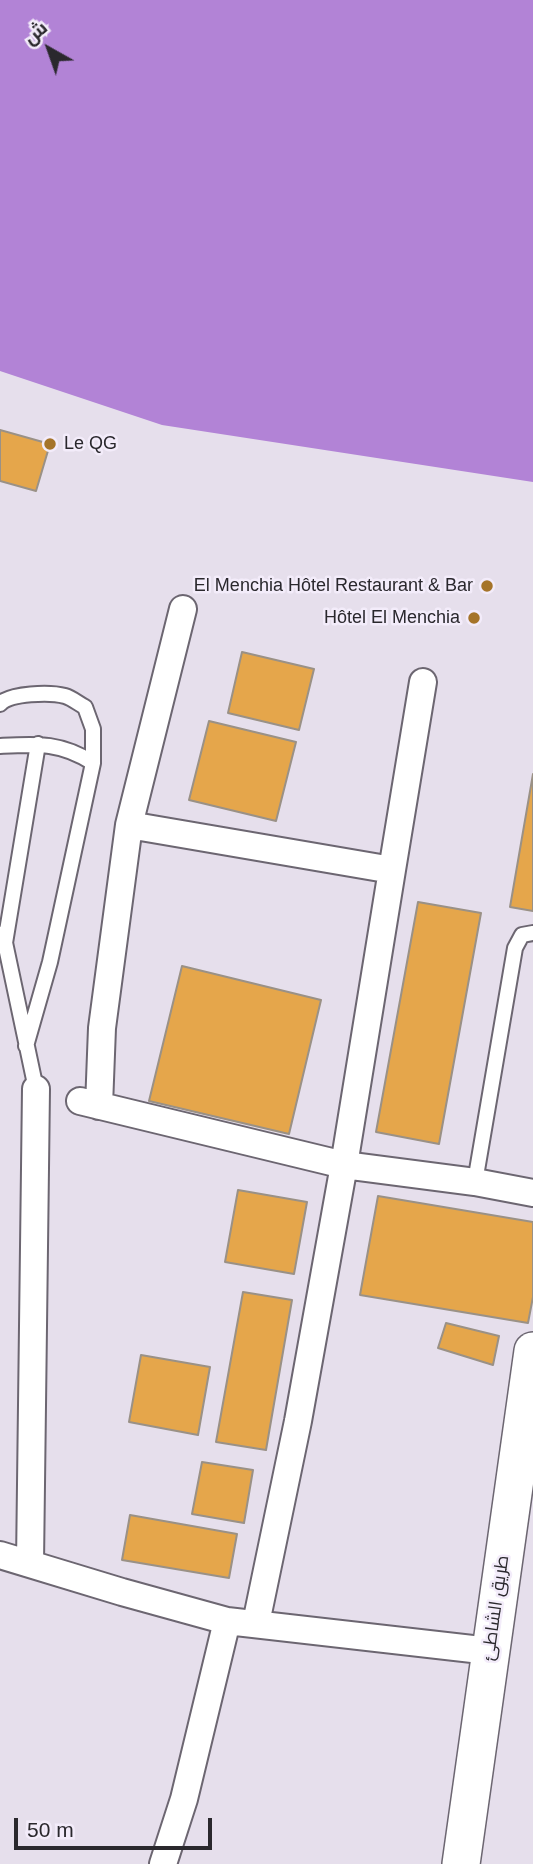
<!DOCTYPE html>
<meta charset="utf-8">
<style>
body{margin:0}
#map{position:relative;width:533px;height:1864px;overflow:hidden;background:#e6dfec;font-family:Helvetica,Cairo,sans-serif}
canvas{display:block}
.north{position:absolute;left:14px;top:14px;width:70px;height:70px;-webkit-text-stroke:5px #f3ecfa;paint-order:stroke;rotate:320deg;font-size:19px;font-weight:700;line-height:28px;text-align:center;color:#2a282d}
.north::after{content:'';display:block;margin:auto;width:24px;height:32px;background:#2a282d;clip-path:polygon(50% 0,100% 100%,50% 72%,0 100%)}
.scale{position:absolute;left:14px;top:1818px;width:198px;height:32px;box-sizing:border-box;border:4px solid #2a282d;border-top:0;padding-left:9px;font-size:21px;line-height:24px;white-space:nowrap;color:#2a282d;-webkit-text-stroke:5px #f3ecfa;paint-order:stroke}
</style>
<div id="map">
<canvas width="533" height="1864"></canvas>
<div class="north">ش</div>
<div class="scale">50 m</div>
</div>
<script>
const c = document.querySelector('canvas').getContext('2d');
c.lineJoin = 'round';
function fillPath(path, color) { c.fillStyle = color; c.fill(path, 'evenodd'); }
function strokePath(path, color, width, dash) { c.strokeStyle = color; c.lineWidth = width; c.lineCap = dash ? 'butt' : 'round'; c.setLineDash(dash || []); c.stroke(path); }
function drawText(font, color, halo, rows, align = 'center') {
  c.font = font + ' Helvetica,Cairo,sans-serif'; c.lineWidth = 5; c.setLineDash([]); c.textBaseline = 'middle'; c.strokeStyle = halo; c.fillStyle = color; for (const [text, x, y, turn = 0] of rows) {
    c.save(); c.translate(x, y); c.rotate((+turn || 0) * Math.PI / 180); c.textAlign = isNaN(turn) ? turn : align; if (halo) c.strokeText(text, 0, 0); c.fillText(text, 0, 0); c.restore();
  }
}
fillPath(new Path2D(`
 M0,0H533V482L162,425L0,371Z`), '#b283d6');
const building = new Path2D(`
 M0,430L50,444L36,491L0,481Z
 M242,652L314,669L299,730L228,713Z
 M209,721L296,742L276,821L189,800Z
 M533,774V911L510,907Z
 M418,902L481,913L439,1144L376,1132Z
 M182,966L321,1000L289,1134L149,1101Z
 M238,1190L307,1202L294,1274L225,1262Z
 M378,1196L533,1222V1297L528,1323L360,1295Z
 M243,1292L292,1300L266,1450L216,1442Z
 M446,1323L499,1336L493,1365L438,1348Z
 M141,1355L210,1367L198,1435L129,1422Z
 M202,1462L253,1470L244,1523L192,1514Z
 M130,1515L237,1534L229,1578L122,1560Z`);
fillPath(building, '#e5a64b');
strokePath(building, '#9a9186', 2);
const lane = new Path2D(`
 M0,704C10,693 50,692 65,696C72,698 79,704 85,707L93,729V763
 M0,746C37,744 61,742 93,763L50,962L26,1046
 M3,933L36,1089
 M5,943L38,744
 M475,1182L515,948L522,935L533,933`);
const street = new Path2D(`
 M129,825L392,870L344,1165L298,1421L256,1623
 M392,870L423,682
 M80,1101L344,1165L475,1182L533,1193
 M99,1106L102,1028L129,825L183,609
 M0,1555L122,1592L227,1621L490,1651
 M30,1563L36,1089
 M163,1864L184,1799L227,1621`);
const secondary = new Path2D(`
 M461,1864L533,1351`);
strokePath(lane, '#6c6671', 18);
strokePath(street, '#6c6671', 30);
strokePath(secondary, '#6c6671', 40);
strokePath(lane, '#fff', 14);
strokePath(street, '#fff', 26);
strokePath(secondary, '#fff', 37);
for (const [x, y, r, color] of [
 [50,444,7,"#a57429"],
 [487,586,7,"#a57429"],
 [474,618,7,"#a57429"]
]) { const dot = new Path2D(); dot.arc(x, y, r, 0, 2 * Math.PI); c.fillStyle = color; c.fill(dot); strokePath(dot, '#f3ecfa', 2.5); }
drawText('18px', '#2a282d', '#f3ecfa', [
 ["Le QG",64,444,"left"],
 ["El Menchia Hôtel Restaurant & Bar",473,586],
 ["Hôtel El Menchia",460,618]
], 'right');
drawText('18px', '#2a282d', '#f3ecfa', [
 ["طريق الشاطئ",496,1608,-82]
]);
</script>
